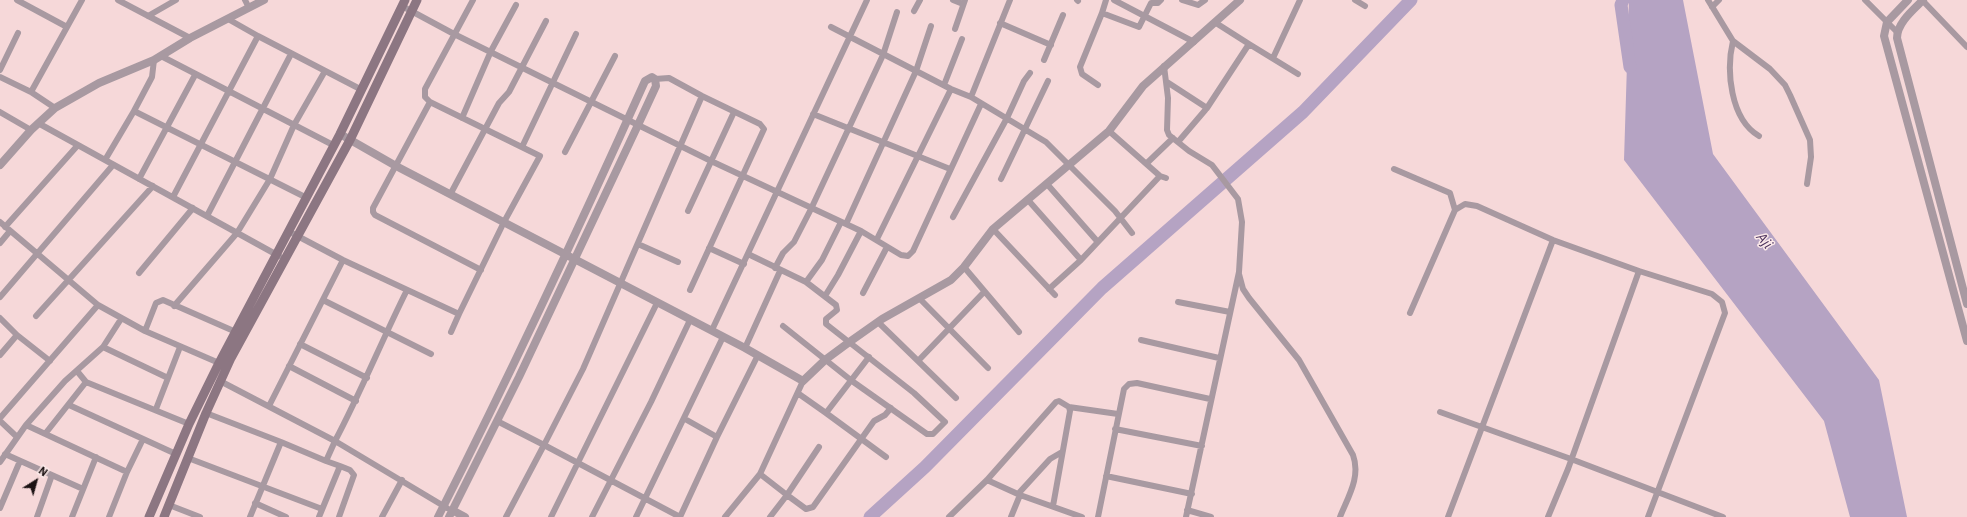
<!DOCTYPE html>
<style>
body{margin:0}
#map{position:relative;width:1967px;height:517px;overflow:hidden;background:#f6d8d9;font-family:"IBM Plex Sans",sans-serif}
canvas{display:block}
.north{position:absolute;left:16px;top:461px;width:40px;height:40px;-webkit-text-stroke:3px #fbe9e9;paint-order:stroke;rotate:37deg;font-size:11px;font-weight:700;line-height:16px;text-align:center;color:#1c1213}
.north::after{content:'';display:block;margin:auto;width:14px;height:18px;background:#1c1213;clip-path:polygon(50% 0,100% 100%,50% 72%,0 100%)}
</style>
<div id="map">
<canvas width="1967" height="517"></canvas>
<div class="north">N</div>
</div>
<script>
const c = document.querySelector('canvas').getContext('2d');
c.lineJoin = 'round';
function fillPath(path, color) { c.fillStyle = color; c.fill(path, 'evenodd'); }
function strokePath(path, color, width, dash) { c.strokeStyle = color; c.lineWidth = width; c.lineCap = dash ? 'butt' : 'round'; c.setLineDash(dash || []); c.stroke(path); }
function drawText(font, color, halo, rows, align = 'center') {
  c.font = font + ' "IBM Plex Sans",sans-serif'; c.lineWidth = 3; c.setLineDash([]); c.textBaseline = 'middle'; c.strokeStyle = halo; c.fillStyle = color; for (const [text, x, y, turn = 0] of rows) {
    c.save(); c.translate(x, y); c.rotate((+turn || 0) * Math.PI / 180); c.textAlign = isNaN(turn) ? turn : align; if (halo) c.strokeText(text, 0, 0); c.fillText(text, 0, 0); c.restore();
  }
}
fillPath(new Path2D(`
 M1629,0H1683L1713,154L1879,380L1907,517H1850L1824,421L1624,160Z`), '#b5a3c3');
strokePath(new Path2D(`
 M1623,0L1621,5L1630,67
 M870,517L925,467L1102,288L1303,112L1411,0`), '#b5a3c3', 13);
strokePath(new Path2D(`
 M17,0L67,27
 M118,0L190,38
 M245,0L249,8
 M953,0L963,4
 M1077,0L1078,1
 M1114,0L1194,42
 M1182,0L1198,5L1205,0
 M1355,0L1365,6
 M1708,0L1733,41L1770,69L1785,85L1790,95L1810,140L1811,157L1807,184
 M1865,0L1897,32
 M1922,0L1967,47
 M402,6L454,34L711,161L861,231L901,255L908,256L913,251L981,104
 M1712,7L1719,0
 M914,11L920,0
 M1102,13L1139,27L1151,3H1158L1161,0
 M148,16L176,0
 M228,19L258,36L362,90
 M1000,23L1051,45
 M831,27L951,89L971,97L1046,142L1115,211L1132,233
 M955,29L965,0
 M1733,41C1726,70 1730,119 1759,136
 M1249,44L1298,74
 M161,56L333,145
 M1273,58L1300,0
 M154,60L152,77L134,111L305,197
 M1044,60L1063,15
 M1164,66L1168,98L1167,130L1169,135L1189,151L1212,165L1238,199L1242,222L1239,272L1186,517
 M0,70L18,33
 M0,77L31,92
 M655,79L669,78L702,96L760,124L764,129L690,290
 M1167,82L1207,108
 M944,85L962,39
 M1098,85L1082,74L1080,67L1102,13L1106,0
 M971,97L1010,0
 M430,102L373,208V212L375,215L481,270
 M55,108L31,92L82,0
 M0,112L31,130
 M813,114L950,169
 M462,118L491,51L516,5
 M38,123L279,256
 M1109,131L1160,176L1166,178
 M1178,142L1207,108L1249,44L1216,23
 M522,147L576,34
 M565,152L615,56
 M105,160L134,111
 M1147,163L1173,138
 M1394,169L1450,193L1455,210
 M139,179L195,75
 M1001,179L1048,81
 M1047,184L1097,241
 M451,193L499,103L509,92L546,21
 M173,197L258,36
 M1028,200L1081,260
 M688,211L734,112
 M207,216L291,54
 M953,217L1007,118L1024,81L1030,73
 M0,222L98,305L0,418
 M846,224L916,71L931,26
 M5,227L78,145
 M993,229L1055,295
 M288,231L343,260L459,314L504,222L540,156L430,102L425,97V89L473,0
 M877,239L951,89
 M0,243L10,231
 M638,244L678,262
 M709,248L744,264
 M748,254L806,282L836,305L837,310L826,319V324L914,393L945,422L933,434H927L852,381L783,326
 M964,267L1019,332
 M775,268L783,253L794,242L811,209L883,55L897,12
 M1639,271L1712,294L1722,302L1725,313L1648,517
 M139,273L193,208
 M1239,274L1243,289L1249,298L1299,360L1353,455C1361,477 1348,497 1340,517
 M806,282L822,260L841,222
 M1049,289L1081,260L1160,176
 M863,293L887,247
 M825,296L838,275L861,231
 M0,297L113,165
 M920,299L988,368
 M323,300L431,354
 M1178,302L1230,312
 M98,305L145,331L219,363
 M174,306L237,233L270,179L294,125L325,71
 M1410,313L1455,210L1465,204L1477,206L1553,240L1639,271L1568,469L1548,517
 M36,316L153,186
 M0,318L17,335L50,361
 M121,319L103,347L168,378L180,347
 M878,322L956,398
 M712,330L867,0
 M145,331L156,303L163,300L236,332
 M451,332L459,314
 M1141,340L1219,358
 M300,344L367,378
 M745,348L780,271
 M0,355L17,335
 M918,361L984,292
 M289,366L356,401
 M77,371L86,382L189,424
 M220,381L335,441C361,392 382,340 407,290
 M799,394L826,413L869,357
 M69,405L176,454
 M269,406L343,260
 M1069,407L1118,414
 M156,409L168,378
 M1440,412L1571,459L1723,517
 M206,413L281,442
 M826,413L886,457
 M685,419L717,437
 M0,421L17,437
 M497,421L544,445L506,517
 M26,425L65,381L103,347
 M1115,429L1202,446
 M45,434L86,382
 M819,447L787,495L806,509L813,507L874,421L885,415L891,408
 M5,454L83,489
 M188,458L322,509
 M0,462L26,425L127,472L109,517
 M127,472L143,439
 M760,474L787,495L770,517
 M1106,476L1192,494
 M987,480L1020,495
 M1018,494L1050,459L1062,452
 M255,503L286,517
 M169,505L200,517
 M0,508L20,461
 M1187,510L1211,517
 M37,517L52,475
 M72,517L96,457
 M250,517L281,442L326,461L335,441L447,508
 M319,517L340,466L326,461
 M339,517L354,475L350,470L340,466
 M382,517L402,480
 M551,517L657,303
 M592,517L651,402L690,320
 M636,517L723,337
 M680,517L544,445L583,369L702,96
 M680,517L717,437L758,355
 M725,517L760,474L803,381
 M949,517L987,480L1056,402L1059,401L1069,407L1070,411L1053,506
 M1011,517L1020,495L1082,517
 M1098,517L1124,389L1129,384L1137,383L1210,399
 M1448,517L1553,240`), '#a899a1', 6);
strokePath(new Path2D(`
 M1908,0L1887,22L1884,36L1967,341
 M1923,0C1913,10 1897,23 1897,38L1967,304
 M340,134L396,166L745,348L803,381L825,360L848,343L882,319L951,280L964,267L993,229L1109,131L1143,86L1240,0
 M0,165L31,130L55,108L99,83L154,60L190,38L264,0
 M452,510L465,517
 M438,517C511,373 579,228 645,81L652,77L655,79L656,86L638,125L519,377L449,517`), '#a899a1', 8);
strokePath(new Path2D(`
 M149,517L189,424L219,363L340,134L405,0
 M164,517L206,413L231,358L350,140L417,0`), '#8c7682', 9);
drawText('italic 14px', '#4b315c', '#fbe9e9', [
 ["Aji",1764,241,49]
]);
</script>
